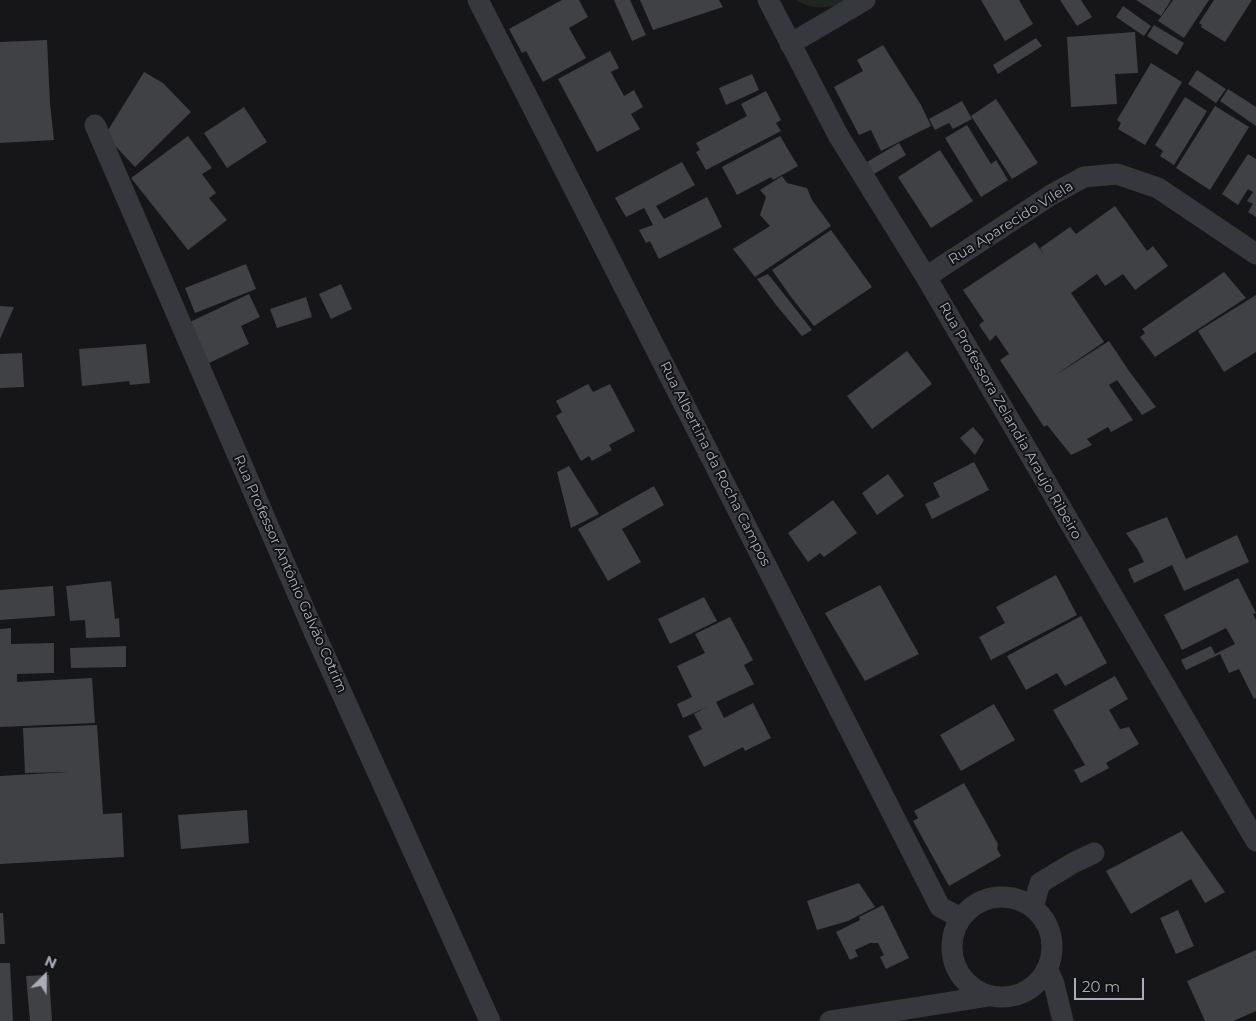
<!DOCTYPE html>
<meta charset="utf-8">
<style>
body{margin:0}
#map{position:relative;width:1256px;height:1021px;overflow:hidden;background:#161618;font-family:Montserrat,sans-serif}
canvas{display:block}
.north{position:absolute;left:20px;top:951px;width:50px;height:50px;-webkit-text-stroke:4px #111113;paint-order:stroke;rotate:23deg;font-size:14px;font-weight:700;line-height:20px;text-align:center;color:#a8adb8}
.north::after{content:'';display:block;margin:auto;width:18px;height:22px;background:#a8adb8;clip-path:polygon(50% 0,100% 100%,50% 72%,0 100%)}
.scale{position:absolute;left:1074px;top:978px;width:70px;height:22px;box-sizing:border-box;border:2px solid #a8adb8;border-top:0;padding-left:6px;font-size:15px;line-height:18px;white-space:nowrap;color:#a8adb8;-webkit-text-stroke:4px #111113;paint-order:stroke}
</style>
<div id="map">
<canvas width="1256" height="1021"></canvas>
<div class="north">N</div>
<div class="scale">20 m</div>
</div>
<script>
const c = document.querySelector('canvas').getContext('2d');
c.lineJoin = 'round';
function fillPath(path, color) { c.fillStyle = color; c.fill(path, 'evenodd'); }
function strokePath(path, color, width, dash) { c.strokeStyle = color; c.lineWidth = width; c.lineCap = dash ? 'butt' : 'round'; c.setLineDash(dash || []); c.stroke(path); }
function drawText(font, color, halo, rows, align = 'center') {
  c.font = font + ' Montserrat,sans-serif'; c.lineWidth = 4; c.setLineDash([]); c.textBaseline = 'middle'; c.strokeStyle = halo; c.fillStyle = color; for (const [text, x, y, turn = 0] of rows) {
    c.save(); c.translate(x, y); c.rotate((+turn || 0) * Math.PI / 180); c.textAlign = isNaN(turn) ? turn : align; if (halo) c.strokeText(text, 0, 0); c.fillText(text, 0, 0); c.restore();
  }
}
fillPath(new Path2D(`
 M796,0H847C829,10 813,10 796,0Z`), '#1e261f');
fillPath(new Path2D(`
 M562,0H579L588,17L569,28L586,58L543,82L526,51L522,53L509,29Z
 M614,0H630L646,35L632,41Z
 M640,0H719L723,7L653,30Z
 M981,0H1019L1033,24L1005,41Z
 M1060,0H1081L1092,17L1077,26Z
 M1136,0H1171L1161,16Z
 M1173,0H1209L1184,38L1158,21Z
 M1214,0H1252L1225,42L1201,27L1202,25L1199,23Z
 M1123,6L1151,26L1144,36L1116,17Z
 M1154,25L1184,43L1177,55L1147,36Z
 M1135,32L1138,73L1115,74L1117,104L1071,107L1067,37Z
 M1036,38L1042,46L998,74L993,65Z
 M47,40L50,104L54,140L0,143V42Z
 M883,45L921,105L931,126L881,151L871,130L859,135L834,87L863,71L857,60Z
 M610,51L619,68L611,72L624,96L634,90L643,107L631,114L640,129L597,152L558,79Z
 M1151,63L1182,82L1145,145L1118,129L1121,123L1117,120Z
 M1197,70L1226,89L1216,103L1188,84Z
 M144,72L163,83L191,112L135,167L105,135Z
 M752,74L759,90L726,105L719,88Z
 M1228,89L1256,107V126L1220,101Z
 M766,91L781,120L776,123L781,131L706,170L696,152L700,150L696,143L747,116L741,104Z
 M1185,97L1207,111L1174,165L1160,156L1163,151L1155,145Z
 M996,99L1038,163L1012,179L971,116Z
 M962,101L972,119L953,129L949,123L935,130L929,119Z
 M1215,106L1249,127L1210,190L1176,168Z
 M244,107L267,142L227,168L204,133Z
 M967,125L991,164L996,160L1008,180L981,197L945,138Z
 M188,136L212,168L202,174L216,193L209,198L227,220L188,250L131,178Z
 M780,136L798,166L773,180L771,177L737,195L722,167Z
 M899,143L906,155L874,174L867,162Z
 M940,150L973,201L931,228L898,177Z
 M1248,154L1256,159V217L1248,212L1253,204L1247,201L1253,192L1248,189L1238,205L1222,194Z
 M682,162L695,185L656,206L664,219L707,197L722,227L659,259L650,241L646,243L639,230L653,225L644,208L626,217L615,198Z
 M782,176L787,183L807,188L812,200L831,226L755,277L733,249L770,226L760,215L766,197L760,190Z
 M1115,206L1147,251L1153,246L1168,266L1135,290L1123,274L1105,286L1097,274L1071,293L1104,342L1054,376L1109,341L1129,371L1156,407L1142,415L1117,380L1109,385L1133,420L1111,432L1108,427L1087,439L1092,445L1071,455L1047,425L1044,427L1000,360L1009,354L996,335L990,341L979,325L984,321L963,290L1035,242L1045,256L1040,248L1070,227L1076,234Z
 M831,230L872,287L814,326L791,297L772,270Z
 M246,264L256,289L195,313L185,288Z
 M1224,272L1246,298L1155,357L1140,337L1145,333L1142,329Z
 M768,274L787,298L812,330L802,336L776,305L757,279Z
 M341,284L352,309L331,319L319,294Z
 M249,294L260,317L241,326L249,344L209,363L190,322Z
 M1256,295V352L1224,372L1198,331Z
 M306,297L312,317L277,328L270,309Z
 M0,306L14,307L0,339Z
 M146,344L150,383L130,385L129,381L82,386L79,349Z
 M907,351L932,384L872,429L847,396Z
 M22,353L24,387L0,388V354Z
 M588,384L593,392L610,384L635,431L609,445L612,450L592,461L589,456L581,461L556,416L562,412L556,401Z
 M973,427L984,440L975,455L960,438Z
 M974,462L989,490L932,519L925,504L940,497L933,483Z
 M569,466L599,514L571,528L557,472Z
 M888,474L904,496L877,515L862,493Z
 M654,486L664,505L622,529L641,562L608,581L578,529Z
 M833,500L857,533L824,557L820,553L808,562L788,533Z
 M1167,517L1186,559L1237,535L1249,562L1184,591L1172,565L1134,583L1128,569L1144,562L1138,550L1126,533Z
 M1056,575L1077,615L991,660L979,637L1005,623L996,607Z
 M1238,578L1256,613L1253,614L1256,620V698L1254,699L1239,669L1229,673L1220,654L1186,670L1181,660L1211,646L1215,654L1235,644L1226,628L1182,650L1164,615Z
 M111,581L115,619L119,618L120,637L86,638L85,620L70,621L66,586Z
 M880,585L919,654L865,681L825,613Z
 M53,586L55,616L0,620V590Z
 M704,597L717,621L670,644L658,619Z
 M1081,616L1107,663L1065,686L1057,673L1026,690L1007,656Z
 M730,617L753,660L744,665L754,684L716,702L724,718L753,703L771,738L745,751L743,747L704,767L688,736L702,729L694,714L707,707L683,718L677,704L692,697L677,666L705,653L695,634Z
 M11,628V644L54,643V673L17,674V682L92,678L95,723L0,727V629Z
 M126,646V667L71,668L70,648Z
 M1115,676L1128,699L1109,710L1120,729L1129,727L1139,744L1106,763L1109,768L1081,783L1074,770L1085,765L1053,710Z
 M994,704L1015,740L961,771L940,735Z
 M97,725L103,814L122,813L124,857L0,864V776L68,772L25,773L23,728Z
 M964,783L998,844L997,849L1001,856L949,886L913,821L918,818L914,811Z
 M247,810L249,843L181,849L178,815Z
 M1182,831L1225,892L1205,903L1191,879L1131,914L1106,871Z
 M859,883L875,907L848,921L817,930L807,901Z
 M883,905L909,958L886,969L880,957L884,955L878,943H870L855,950L858,956L850,960L836,932L860,920L859,917Z
 M1178,910L1194,946L1176,954L1160,918Z
 M0,913H3L5,944H0Z
 M1256,950V1011L1233,1021H1205L1187,981Z
 M0,963H10L13,1021H0Z
 M49,975L52,1021H30L26,976Z`), '#404145');
strokePath(new Path2D(`
 M478,0L940,907L961,918
 M768,0L838,135L926,277L1256,841
 M790,44L865,0
 M95,125L315,634L490,1021
 M926,277L1051,195L1084,177L1117,174L1158,188L1256,254
 M952 947a50 50 0 1 1 100 0a50 50 0 1 1-100 0Z
 M1033,907L1040,883L1073,863L1094,853
 M1048,970L1054,984L1063,1021
 M830,1021L989,996`), '#37383d', 21);
drawText('14px', '#a8adb8', '#111113', [
 ["Rua Aparecido Vilela",1011,223,-32],
 ["Rua Professora Zelandia Araujo Ribeiro",1010,421,60],
 ["Rua Albertina da Rocha Campos",715,464,63],
 ["Rua Professor Antônio Galvão Cotrim",290,574,66]
]);
</script>
